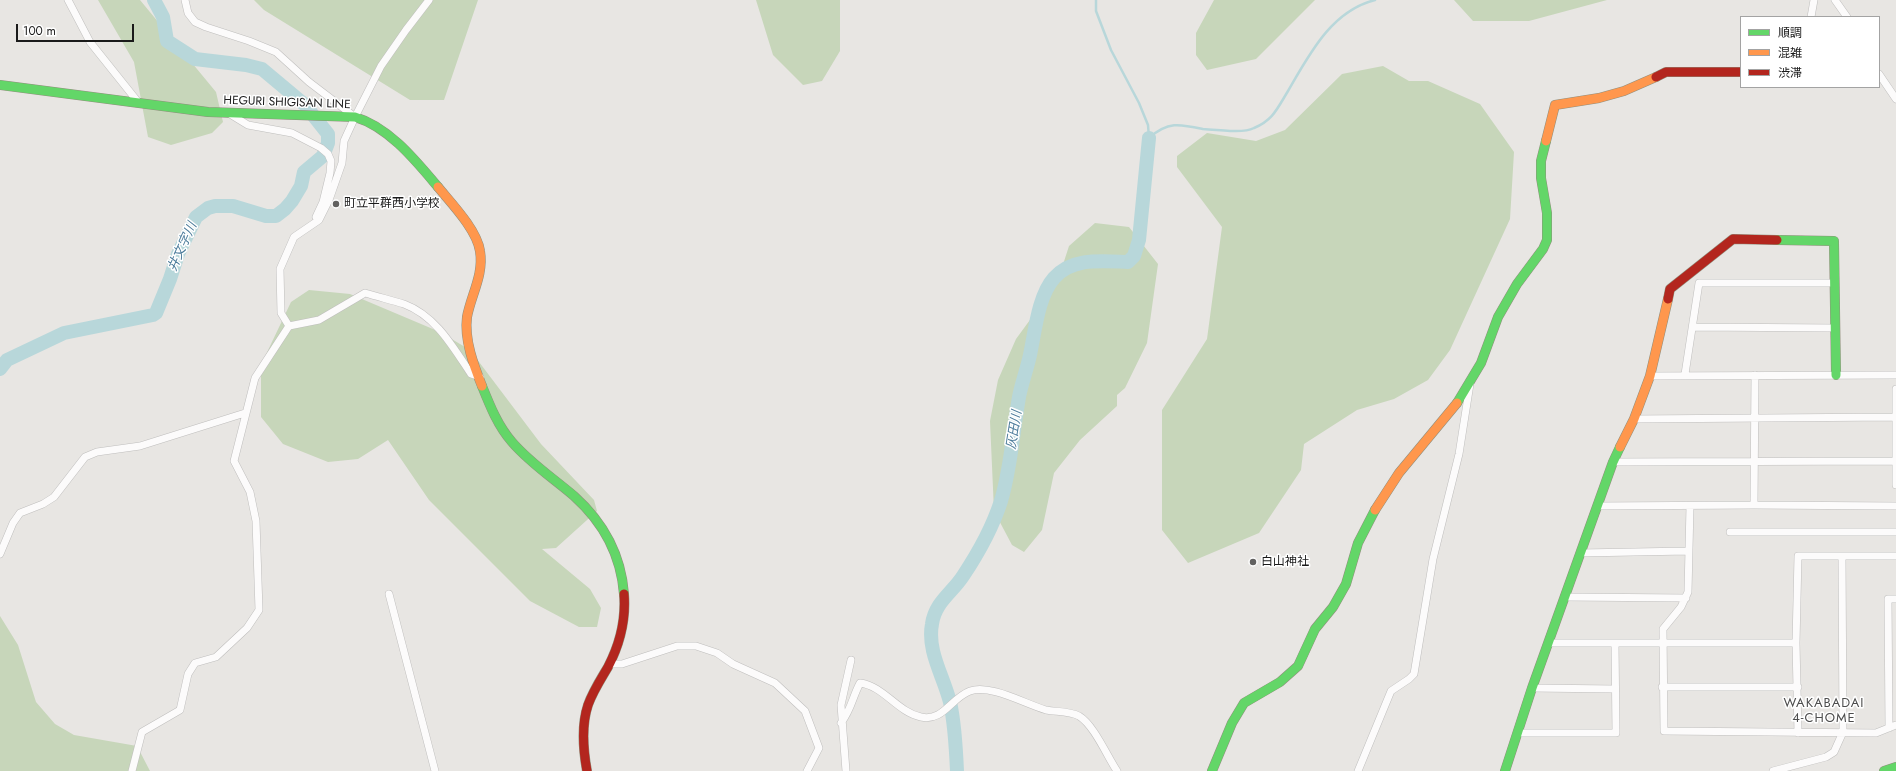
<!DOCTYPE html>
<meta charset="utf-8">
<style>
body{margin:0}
#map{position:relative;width:1896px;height:771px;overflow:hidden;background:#e8e6e3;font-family:Jost,"Noto Sans JP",sans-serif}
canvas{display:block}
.legend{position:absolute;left:1740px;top:16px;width:140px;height:72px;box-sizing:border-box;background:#fff;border:1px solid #a3a3a3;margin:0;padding:5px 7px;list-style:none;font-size:12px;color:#1a1a1a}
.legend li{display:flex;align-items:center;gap:8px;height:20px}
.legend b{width:20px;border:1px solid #a3a3a3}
.scale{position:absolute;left:16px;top:24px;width:118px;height:18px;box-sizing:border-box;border:2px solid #1a1a1a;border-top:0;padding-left:5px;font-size:12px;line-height:14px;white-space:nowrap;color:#1a1a1a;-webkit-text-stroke:3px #fff;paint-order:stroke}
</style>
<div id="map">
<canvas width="1896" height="771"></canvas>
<ul class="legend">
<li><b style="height:5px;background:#63d668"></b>順調</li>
<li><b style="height:5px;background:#ff974d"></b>混雑</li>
<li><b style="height:5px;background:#b3261e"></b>渋滞</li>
</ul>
<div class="scale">100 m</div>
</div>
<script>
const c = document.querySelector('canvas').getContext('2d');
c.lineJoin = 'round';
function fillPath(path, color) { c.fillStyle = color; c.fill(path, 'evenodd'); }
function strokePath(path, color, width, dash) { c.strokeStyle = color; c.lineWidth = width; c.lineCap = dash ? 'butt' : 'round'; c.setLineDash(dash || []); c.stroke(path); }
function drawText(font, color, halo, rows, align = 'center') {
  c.font = font + ' Jost,"Noto Sans JP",sans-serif'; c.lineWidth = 3; c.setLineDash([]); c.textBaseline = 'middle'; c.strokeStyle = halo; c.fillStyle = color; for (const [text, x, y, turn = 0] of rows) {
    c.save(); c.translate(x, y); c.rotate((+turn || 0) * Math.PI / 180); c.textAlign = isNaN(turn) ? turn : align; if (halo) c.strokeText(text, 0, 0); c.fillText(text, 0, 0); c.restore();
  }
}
fillPath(new Path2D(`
 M98,0H140L216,92L223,122L212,133L171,145L148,137L134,62Z
 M254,0H478L444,100H410L264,10Z
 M756,0H840V51L822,81L803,85L773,55Z
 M1214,0H1315L1256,59L1207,70L1196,55V33Z
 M1454,0H1607L1529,21H1473Z
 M1383,66L1409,81H1428L1480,104L1514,152L1510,219L1450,350L1428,380L1394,399L1357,410L1304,444L1301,470L1259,533L1188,563L1162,530V410L1207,339L1222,227L1177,167V156L1207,133L1256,141L1285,130L1342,74Z
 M1095,223L1129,227L1158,264L1147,343L1125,388L1117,395V406L1080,440L1054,473L1042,530L1024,552L1012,545L994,511L990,421L998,380L1016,339L1057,283L1069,246Z
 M309,290L350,294L440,332L470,350L541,444L594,500L597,511L556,548L542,549L590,589L601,608L597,627H579L530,601L429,500L388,440L358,459L328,462L283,444L261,417V365L291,302Z
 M0,616L18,645L36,702L55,724L74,735L137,746L150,771H0Z`), '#c7d6ba');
strokePath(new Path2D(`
 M1096,0V11L1111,50L1139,103L1148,125L1149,138
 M1149,138C1168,121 1180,124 1203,129C1212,130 1221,130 1230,131C1238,131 1246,132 1254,128C1273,120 1277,109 1288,91C1309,55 1331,11 1375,0`), '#b8d7da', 2.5);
strokePath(new Path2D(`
 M0,369L7,360L64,333L153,315L156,313L170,279L178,254L196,217L208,208L215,206H233L266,216H276L285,209L292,201L301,186L304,172L323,156L328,143V134L305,105L262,69L246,65L195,59L167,41L163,17L154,0
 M957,771C956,748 955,725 950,702C943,675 927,651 932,624C935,602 952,593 963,576C979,552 992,529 1001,501C1011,467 1013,432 1019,397C1022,382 1027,369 1030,355C1035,332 1038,296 1054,278C1072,257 1102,261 1128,262L1134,256L1139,240L1149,138`), '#b8d7da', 14);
const street = new Path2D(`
 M68,0L90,42L138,102
 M185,0L188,13L195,22L206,27L249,41L276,52L309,82L355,117
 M1835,0L1847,17
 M1811,17L1814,0
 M1879,74L1896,99
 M230,114L248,125L292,133L321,148L328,154L331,161L330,173L323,202L316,217
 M289,326L281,313L280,269L294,237L319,220L329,200L342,163L344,141L355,117L381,66L406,30L429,0
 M289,326L319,320L365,293C378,297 391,300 404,304C436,316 453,347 471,374L480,377
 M1693,327L1835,328
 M1685,374L1699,283H1835
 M1650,376L1896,375
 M1896,389V485
 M1634,419L1895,417
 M1613,462L1896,461
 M1754,505L1755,375
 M1598,506L1754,505L1896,506
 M1690,506L1688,592L1681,607L1663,629L1664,731L1876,733L1896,725
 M1730,532H1896
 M1581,553L1688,551
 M0,554L13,523L20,513L43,504L54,497L85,457L97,452L140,446L245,413
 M389,594L435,771
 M1565,597L1686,598
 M1548,643H1796
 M610,664H622L677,646H696L717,653L733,664L775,683L805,711L819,748L807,771
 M1662,687H1798
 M1532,688L1615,689
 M841,723C852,708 852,698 860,683C884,686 897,712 921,717C943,722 951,698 970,691C991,684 1025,704 1046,710C1056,712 1069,711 1079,716C1094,725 1107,756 1117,771
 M1889,728L1888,599H1896
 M1519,733H1616L1615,643
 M1798,733L1796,643L1798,556H1896
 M132,771L142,732L180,710L188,674L195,663L216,657L247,628L259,610L256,521L250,492L234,461L255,378L289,326
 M846,771L841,705L851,660
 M1358,771L1391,691L1409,679L1414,674L1433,559L1459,454L1470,384
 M1773,771L1826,757L1834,752L1843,732L1842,557`);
const fast = new Path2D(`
 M0,85L208,112L355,117C389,127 416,161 438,187
 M1777,240L1834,241L1836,375
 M482,386C490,406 498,426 512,442C530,463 553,478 574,496C603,522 621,555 624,594
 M1457,403L1481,363L1498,317L1517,284L1543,249L1547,240V213L1541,178V161L1546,141
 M1212,771L1232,723L1244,703L1280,682L1298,666L1315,629L1333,607L1346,584L1358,543L1375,510
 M1505,771L1532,688L1613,462L1620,447
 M1884,771L1896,767`);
const slow = new Path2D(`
 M1546,141L1555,105L1599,98L1624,91L1656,77
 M438,187C452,204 477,230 480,251C484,275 471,295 467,317C464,340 474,366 482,386
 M1620,447L1634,419L1650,376L1668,299
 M1375,510L1399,473L1457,403`);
const jam = new Path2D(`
 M1656,77L1666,72H1741
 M1668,299L1670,289L1733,239L1777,240
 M587,771C583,749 581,726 588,705C593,691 601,679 608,667C620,644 626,619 624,594`);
strokePath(street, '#bfbebd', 8);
strokePath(fast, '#918f7d', 10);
strokePath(slow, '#918f7d', 10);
strokePath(jam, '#918f7d', 10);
strokePath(street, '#fcfbfb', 7);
strokePath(fast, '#63d668', 9);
strokePath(slow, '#ff974d', 9);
strokePath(jam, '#b3261e', 9);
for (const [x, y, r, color] of [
 [336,204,4,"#626160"],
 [1253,562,4,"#626160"]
]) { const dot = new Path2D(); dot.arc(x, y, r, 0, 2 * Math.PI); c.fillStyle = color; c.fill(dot); strokePath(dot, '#fff', 1.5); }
drawText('12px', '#1a1a1a', '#fff', [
 ["HEGURI SHIGISAN LINE",287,103,2]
]);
drawText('12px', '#1a1a1a', '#fff', [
 ["町立平群西小学校",344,204],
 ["白山神社",1261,562]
], 'left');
drawText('italic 13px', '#4c7c9b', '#fff', [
 ["井文字川",183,247,-66],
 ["灰田川",1015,430,-81]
]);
c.letterSpacing = '1px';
drawText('13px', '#4d4d4d', '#fff', [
 ["WAKABADAI",1824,704],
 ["4-CHOME",1824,719]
]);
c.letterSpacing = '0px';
</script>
